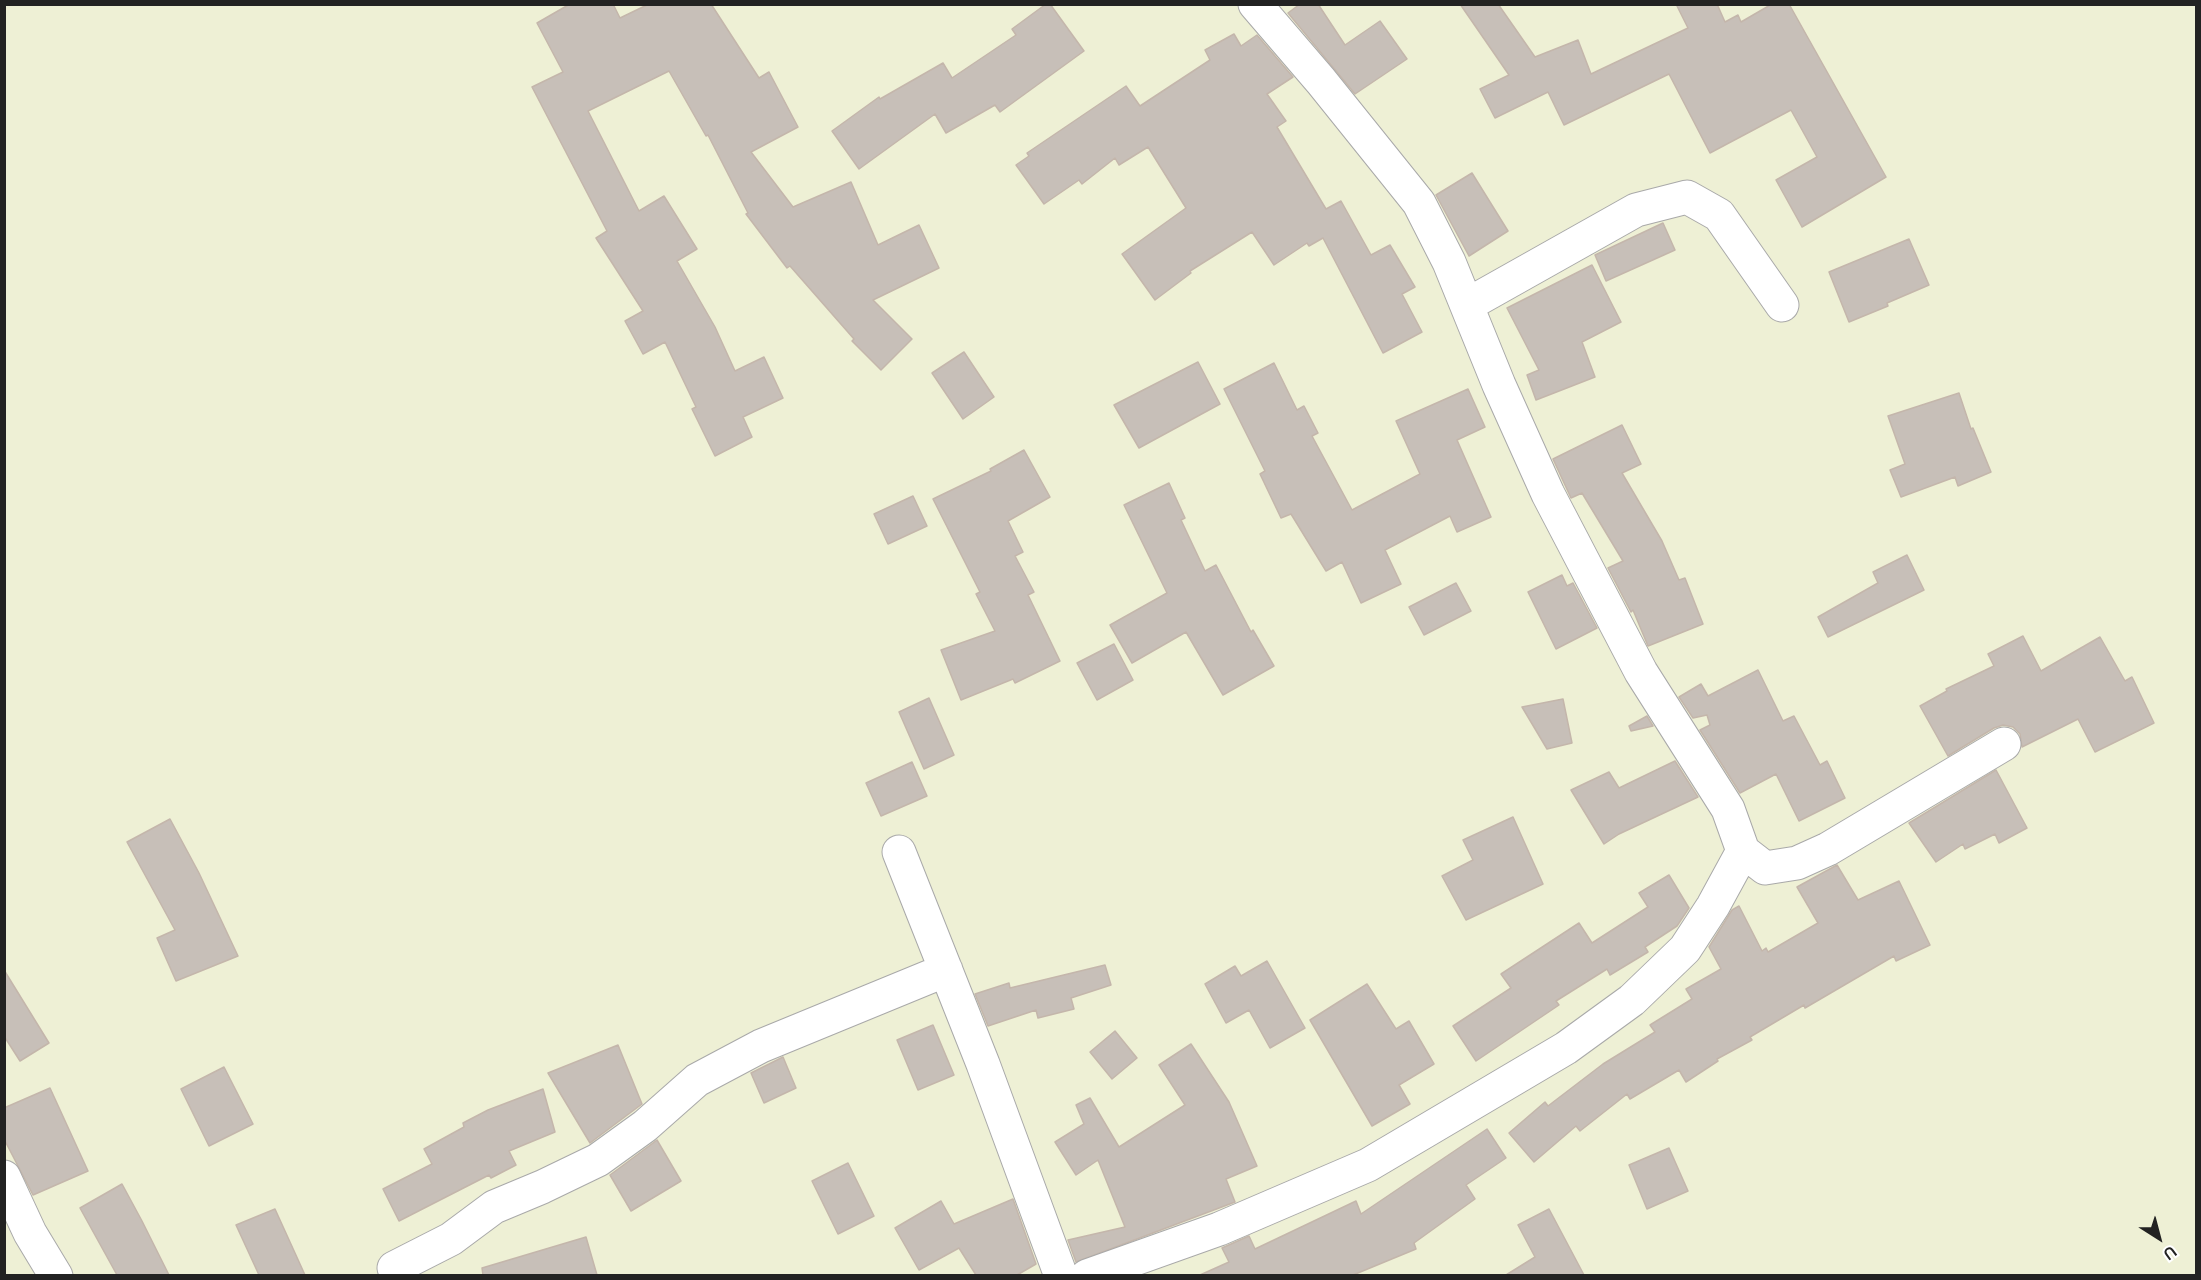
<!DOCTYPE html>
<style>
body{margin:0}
#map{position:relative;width:2201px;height:1280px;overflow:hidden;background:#f2efe9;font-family:"Nunito Sans",sans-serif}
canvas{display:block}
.frame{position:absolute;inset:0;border:6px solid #222;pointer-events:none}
.north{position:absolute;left:2129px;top:1208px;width:60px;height:60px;-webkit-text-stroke:4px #fff;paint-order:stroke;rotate:144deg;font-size:16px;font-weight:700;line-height:24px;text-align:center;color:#222}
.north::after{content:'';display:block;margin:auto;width:21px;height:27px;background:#222;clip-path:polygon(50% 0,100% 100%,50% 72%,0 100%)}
</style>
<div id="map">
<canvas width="2201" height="1280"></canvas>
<div class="frame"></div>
<div class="north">U</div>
</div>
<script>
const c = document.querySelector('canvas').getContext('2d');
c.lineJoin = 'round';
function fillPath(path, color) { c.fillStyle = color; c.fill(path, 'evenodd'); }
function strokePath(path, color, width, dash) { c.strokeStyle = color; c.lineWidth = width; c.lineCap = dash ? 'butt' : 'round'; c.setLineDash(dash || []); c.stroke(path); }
fillPath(new Path2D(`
 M5,5H2196V1275H5Z`), '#eef0d5');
const building = new Path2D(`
 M570,4H613L620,18L649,4H711L759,78L769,72L798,127L751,152L793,207L851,182L878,245L919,225L939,268L873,300L912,339L881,370L852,341L854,339L790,266L787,268L746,214L748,213L708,135L706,136L669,71L588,111L639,211L664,196L697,249L677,261L715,327L735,371L764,357L783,398L743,417L752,437L715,456L692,409L696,407L665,342L643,354L625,321L643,311L596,238L607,231L532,87L563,72L537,23Z
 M1046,4H1050L1084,51L1000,112L995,105L946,133L935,114L859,169L832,131L879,97L880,99L943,63L952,78L1016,35L1012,29Z
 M1300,4H1318L1345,45L1380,21L1407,59L1355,94L1288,13Z
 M1460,4H1498L1535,57L1578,40L1591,74L1688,28L1676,4H1717L1725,22L1738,15L1741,22L1772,4H1789L1886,177L1802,227L1776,180L1817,157L1791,110L1710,153L1669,74L1564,125L1548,92L1495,118L1480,89L1509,75Z
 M1234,34L1241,46L1257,35L1293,77L1267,94L1286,121L1277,127L1326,209L1341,201L1371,255L1390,245L1415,287L1402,294L1422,332L1383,353L1323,238L1309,246L1307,243L1274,265L1252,232L1190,271L1191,273L1155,300L1122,254L1186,208L1148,147L1119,165L1115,158L1082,184L1079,180L1044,204L1016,165L1029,156L1027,153L1126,86L1140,106L1210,60L1205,50Z
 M1472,173L1508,231L1469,256L1436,195Z
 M1663,223L1675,250L1606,281L1595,255Z
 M1909,239L1929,285L1887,303L1888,306L1849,322L1829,272Z
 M1592,265L1621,322L1582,342L1595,377L1536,400L1527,375L1539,370L1507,308Z
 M964,352L994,397L963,419L932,373Z
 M1198,362L1220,404L1139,448L1114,405Z
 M1274,363L1297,410L1304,406L1318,433L1312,436L1352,510L1420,474L1396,421L1468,389L1485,427L1457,440L1491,517L1457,532L1450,516L1385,550L1401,584L1361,603L1342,562L1326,571L1291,514L1281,518L1260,474L1265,471L1224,389Z
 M1959,393L1971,429L1973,428L1991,472L1958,486L1955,477L1901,497L1890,470L1905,464L1888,416Z
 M1622,425L1641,464L1622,473L1662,541L1679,580L1685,578L1703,624L1648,646L1633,610L1631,612L1608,568L1623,561L1582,493L1571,498L1553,459Z
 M1024,450L1050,497L1008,521L1023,552L1015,556L1034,592L1028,595L1060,661L1015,683L1013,679L961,700L941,650L995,631L976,594L980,592L933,499L991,471L990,469Z
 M1169,483L1185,518L1181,520L1205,571L1216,565L1251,632L1253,630L1274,666L1223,695L1186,632L1132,663L1110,625L1167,593L1124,505Z
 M913,496L927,526L888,544L874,514Z
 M1907,555L1924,590L1828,637L1818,617L1878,583L1873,572Z
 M1562,575L1567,586L1573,583L1597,628L1556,649L1528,592Z
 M1456,583L1471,611L1424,635L1409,607Z
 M2023,636L2041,671L2100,637L2125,681L2132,677L2154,723L2095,752L2078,719L2022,747L2020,734L2013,727L2003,725L1994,728L1948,756L1920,706L1947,691L1946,689L1994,666L1988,654Z
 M1114,644L1133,680L1097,700L1077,663Z
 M1758,670L1783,721L1794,716L1820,765L1827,761L1845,798L1799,821L1776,774L1740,793L1700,730L1710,725L1707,715L1693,718L1679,697L1701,684L1708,696Z
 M929,698L954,755L924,769L899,712Z
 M1563,699L1572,743L1547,749L1522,707Z
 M1647,716L1653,726L1631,731L1629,726Z
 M1675,761L1698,797L1619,834L1604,844L1571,790L1609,772L1619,788Z
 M912,762L927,796L881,816L866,783Z
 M1996,770L2027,828L1999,843L1995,834L1965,849L1963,844L1936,862L1909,823Z
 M1513,817L1543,884L1466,920L1442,876L1473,860L1463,840Z
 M170,819L199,873L238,956L176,981L157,938L175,930L127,842Z
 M1837,865L1858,900L1899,881L1930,945L1896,961L1894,956L1805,1008L1804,1005L1750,1037L1752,1040L1717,1059L1718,1061L1686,1082L1679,1070L1630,1099L1627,1094L1580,1131L1576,1126L1534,1162L1509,1133L1545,1102L1548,1106L1603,1064L1655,1032L1650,1025L1692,999L1686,989L1721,969L1709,947L1732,910L1739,906L1762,951L1766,948L1768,952L1818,923L1797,887Z
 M1669,875L1689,908L1677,926L1645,947L1648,952L1610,975L1607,969L1556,1001L1559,1005L1476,1061L1453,1026L1511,988L1501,974L1579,923L1592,943L1648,907L1639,893Z
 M1267,961L1305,1028L1270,1048L1249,1010L1226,1023L1205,984L1235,966L1241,976Z
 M1105,965L1111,985L1071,998L1074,1009L1038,1018L1036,1010L988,1026L975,994L1009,983L1010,988Z
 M4,970L49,1043L20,1061L4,1036Z
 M1367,984L1396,1029L1409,1021L1434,1064L1399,1085L1410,1104L1372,1126L1310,1020Z
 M933,1025L954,1075L918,1090L897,1040Z
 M1115,1031L1137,1058L1112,1079L1090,1052Z
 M1191,1044L1229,1102L1257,1166L1226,1179L1235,1202L1076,1262L1068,1240L1125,1227L1098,1160L1076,1175L1055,1142L1084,1124L1076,1105L1090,1098L1119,1147L1185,1105L1159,1065Z
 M618,1045L642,1104L590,1143L548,1073Z
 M783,1057L796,1088L764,1103L751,1073Z
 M224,1067L253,1124L209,1146L181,1089Z
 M50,1088L88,1171L33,1195L4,1139V1108Z
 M543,1089L555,1132L509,1151L516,1165L491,1178L489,1175L399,1221L383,1189L432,1164L424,1149L464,1127L463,1123L488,1110Z
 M1487,1129L1506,1158L1466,1185L1475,1199L1414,1243L1416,1249L1353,1275H1200L1229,1262L1222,1248L1249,1236L1255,1249L1356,1201L1361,1214Z
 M657,1140L681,1181L631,1211L610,1175Z
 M1669,1148L1688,1191L1647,1209L1629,1165Z
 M848,1163L874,1216L838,1234L812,1181Z
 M122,1184L142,1221L169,1275H117L80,1208Z
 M1013,1199L1036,1264L1017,1275H976L959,1248L919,1270L895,1228L941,1201L954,1224Z
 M275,1209L305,1275H259L236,1225Z
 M1549,1209L1584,1275H1506L1535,1257L1518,1225Z
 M586,1237L597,1275H483L482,1268Z`);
fillPath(building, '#c7bfb8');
strokePath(building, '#c4b6ab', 1.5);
const street = new Path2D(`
 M1467,305L1636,210L1687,197L1719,215L1782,305
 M1743,851L1765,868L1797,863L1828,849L2004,744
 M899,852L983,1064L1061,1276
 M4,1177L30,1233L56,1276
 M394,1268L451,1239L494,1207L542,1187L598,1160L645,1126L697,1080L761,1046L946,970
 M1087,1276L1219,1229L1368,1165L1566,1048L1632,1000L1685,949L1713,906L1743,851L1728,809L1641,672L1548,494L1499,385L1449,262L1419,203L1321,81L1255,4`);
strokePath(street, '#a9a9a9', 35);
strokePath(street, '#fff', 33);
</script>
